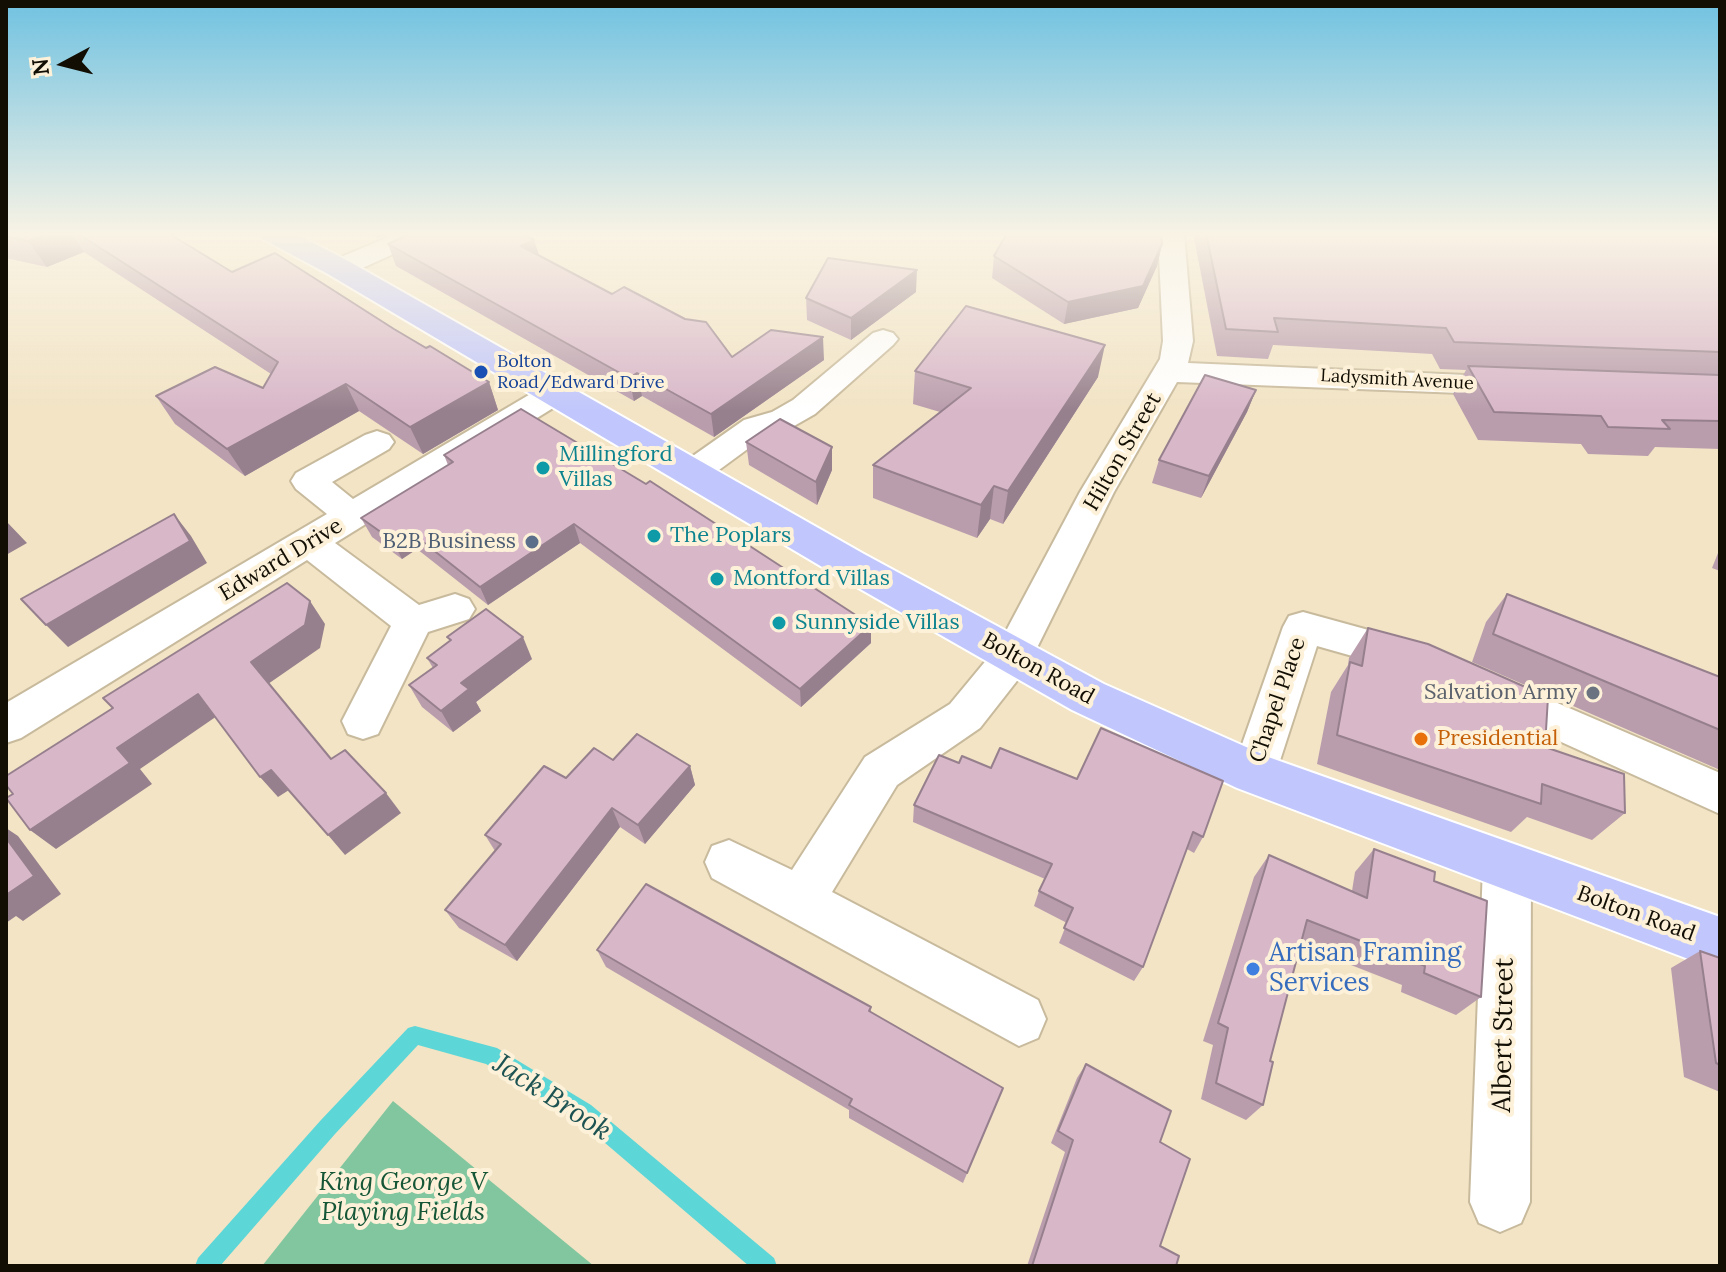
<!DOCTYPE html>
<html>
<head>
<meta charset="utf-8">
<style>
	body { margin:0 }
	#map { position:relative; width:1726px; height:1272px; overflow:hidden; background:#f2e4c5; font-family:Lora,serif }
	canvas { display:block }
	.frame { position:absolute; inset:0; border:8px solid #120e04; pointer-events:none }
	.north { position:absolute; left:24px; top:24px; width:80px; height:80px; -webkit-text-stroke:6px #fdf2d9; paint-order:stroke; rotate:263deg; font-size:22px; font-weight:700; line-height:32px; text-align:center; color:#120e04 }
	.north::after { content:''; display:block; margin:auto; width:28px; height:36px; background:#120e04; clip-path:polygon(50% 0,100% 100%,50% 72%,0 100%) }
</style>
</head>
<body>
<div id="map">
<canvas width="1726" height="1272"></canvas>
<div class="frame"></div>
<div class="north">N</div>
</div>
<script>
const ctx = document.querySelector('canvas').getContext('2d');
ctx.lineJoin = 'round';
function fillPath(path, color) { ctx.fillStyle = color; ctx.fill(path, 'evenodd'); }
const toPath = rows => new Path2D(rows.map(r => 'M' + r).join(''));
function stroke(path, color, width, dash) { ctx.strokeStyle = color; ctx.lineWidth = width; ctx.lineCap = dash ? 'butt' : 'round'; ctx.setLineDash(dash || []); ctx.stroke(path); }
function write(font, color, halo, rows, align = 'center') {
  ctx.font = font + ' Lora,serif'; ctx.lineWidth = 8; ctx.setLineDash([]); ctx.textBaseline = 'middle'; ctx.strokeStyle = halo; ctx.fillStyle = color; for (const [text, x, y, turn = 0] of rows) {
    ctx.save(); ctx.translate(x, y); ctx.rotate((+turn || 0) * Math.PI / 180); ctx.textAlign = isNaN(turn) ? turn : align; if (halo) ctx.strokeText(text, 0, 0); ctx.fillText(text, 0, 0); ctx.restore();
  }
}
fillPath(toPath([
	[393,1101,594,1266,262,1266]
]), '#82c69f');
fillPath(toPath([
	[415,1026,497,1048,591,1105,774,1258,777,1266,749,1266,577,1119,486,1064,418,1045,335,1134,220,1266,195,1266,198,1258,321,1120,408,1028,415,1026]
]), '#5cd6d7');
const minor = toPath([
	[398,233,433,233,429,238,349,274,339,276,329,274,325,268,329,262,398,233],
	[1158,233,1184,233,1193,341,1188,363,1512,377,1523,379,1528,386,1523,393,1512,395,1177,382,1114,492,1027,668,980,728,897,785,832,892,1038,1000,1046,1019,1038,1038,1019,1046,712,878,705,862,712,846,729,840,792,870,865,757,950,704,998,646,1080,492,1160,359,1163,341,1158,233],
	[883,330,893,333,898,339,893,345,815,414,794,426,768,434,704,481,692,484,680,481,675,473,680,465,744,420,772,412,793,400,873,333,883,330],
	[555,384,566,386,571,393,566,400,335,543,419,605,455,594,469,599,475,609,469,619,428,632,378,734,363,739,348,734,342,721,391,626,307,560,21,738,6,743,6,703,327,514,296,489,291,481,296,473,365,435,377,431,389,435,394,442,389,449,332,482,353,499,544,386,555,384],
	[1303,612,1423,645,1429,656,1423,667,1409,672,1317,646,1276,773,1270,787,1254,792,1238,787,1232,773,1283,627,1289,616,1303,612],
	[1497,677,1720,773,1720,814,1482,706,1476,694,1482,682,1497,677],
	[1507,845,1524,851,1531,867,1530,1202,1521,1223,1500,1232,1479,1223,1470,1202,1483,867,1490,851,1507,845]
]);
const primary = toPath([
	[259,233,294,233,350,262,864,554,1104,684,1271,758,1720,917,1720,971,1237,788,1072,710,834,574,328,274,263,239,259,233]
]);
stroke(minor, '#c8ba9c', 4);
stroke(primary, '#fff', 4);
fillPath(minor, '#fff');
fillPath(primary, '#c1c7fc');
fillPath(toPath([
	[6,233,168,233,232,272,394,329,489,382,498,410,423,454,359,411,245,476,175,424,156,396,263,388,271,374,84,252,47,267,6,258],
	[368,233,391,233,378,238],
	[399,233,521,233,534,240,539,255,732,357,824,360,714,437,642,396,634,401,396,266,388,244,401,238],
	[1193,233,1720,233,1720,449,1655,447,1648,456,1588,454,1581,444,1478,440,1453,394,1466,370,1440,369,1432,354,1273,345,1268,359,1217,356],
	[1162,244,1157,266,1138,308,1064,324,992,278,994,256],
	[916,292,851,340,807,320,806,298],
	[915,371,1098,377,1003,524,990,519,977,538,873,498,873,465,940,412,913,404],
	[1256,390,1247,412,1201,498,1152,483,1159,460],
	[746,442,832,470,817,505,749,465],
	[444,455,871,625,871,643,801,707,580,543,488,605,417,549,402,559,372,537,361,518,448,465],
	[1720,548,1720,571,1712,568],
	[1507,594,1720,677,1720,770,1472,662,1486,622],
	[1368,628,1545,747,1625,813,1592,840,1527,817,1511,832,1317,764,1331,692,1348,665,1349,658],
	[447,637,532,659,476,702,481,711,453,732,422,707,409,685,433,668,427,658,450,641],
	[1000,748,1203,837,1194,853,1187,849,1143,967,1134,981,1059,943,1067,923,1034,906,1039,891,1045,879,913,822,914,805,959,763,991,768],
	[613,760,690,766,695,785,645,844,620,827,517,961,459,928,445,910,495,851,485,835,566,778],
	[1374,849,1434,881,1481,997,1456,1015,1401,992,1402,985,1300,945,1270,1061,1263,1105,1246,1120,1201,1099,1213,1045,1203,1041,1254,877,1269,855,1352,891,1355,872],
	[597,950,871,1007,871,1012,1003,1088,963,1183,849,1118,849,1110,606,967],
	[1700,951,1720,958,1720,1092,1684,1077,1671,968],
	[1086,1064,1160,1142,1160,1246,1176,1266,1027,1266,1065,1152,1051,1143,1077,1078]
]), '#ba9dad');
fillPath(toPath([
	[51,233,71,233,84,252,47,267,28,241],
	[376,233,391,233,378,238],
	[534,240,541,262,521,246],
	[1162,244,1157,266,1138,308,1064,324,1068,302],
	[917,270,916,292,851,340,851,318],
	[823,337,824,360,714,437,711,414],
	[1105,345,1098,377,1003,524,1008,491],
	[637,373,642,396,634,401,629,378],
	[489,382,498,410,423,454,410,427],
	[346,384,359,411,245,476,227,449],
	[1256,390,1247,412,1201,498,1209,476],
	[832,447,832,470,817,505,816,482],
	[994,486,990,519,977,538,981,505],
	[174,514,191,536,207,563,68,647,46,625],
	[6,521,27,543,6,555],
	[574,524,580,543,488,605,480,587],
	[408,530,417,549,402,559,392,540],
	[310,601,325,624,320,648,268,684,251,662],
	[871,625,871,643,801,707,800,689],
	[523,637,532,659,476,702,481,711,453,732,441,711,461,683],
	[198,694,217,716,140,769,152,784,56,849,30,830,117,748],
	[690,766,695,785,645,844,638,825],
	[271,770,289,790,278,797,260,777],
	[386,793,401,813,345,855,328,835],
	[612,808,620,827,517,961,505,945],
	[6,828,18,836,61,894,23,921,16,916,6,923]
]), '#97808d');
const building = toPath([
	[6,233,51,233,28,241,6,236,6,233],
	[77,233,168,233,232,272,275,253,394,329,426,348,430,346,489,382,410,427,346,384,227,449,156,396,215,367,263,388,278,362,77,233],
	[404,233,521,233,534,240,521,246,612,294,624,287,685,319,706,322,732,357,771,330,823,337,711,414,637,373,629,378,388,244,408,235,404,233],
	[1007,233,1161,233,1162,244,1143,286,1068,302,994,256,1007,233],
	[1206,233,1720,233,1720,352,1454,342,1446,328,1274,318,1278,332,1226,329,1206,233],
	[828,258,917,270,851,318,806,298,828,258],
	[966,306,1105,345,1008,491,994,486,981,505,873,465,971,388,915,371,966,306],
	[1468,366,1720,375,1720,421,1662,420,1670,429,1608,427,1601,416,1494,412,1468,366],
	[1205,375,1256,390,1209,476,1159,460,1205,375],
	[521,409,646,484,650,481,871,625,800,689,574,524,480,587,408,530,392,540,361,518,453,462,444,455,521,409],
	[780,419,832,447,816,482,746,442,780,419],
	[174,514,190,541,46,625,21,599,174,514],
	[287,583,310,601,305,625,251,662,331,759,345,750,386,793,328,835,271,770,260,777,198,694,117,748,130,763,30,830,6,798,13,794,6,785,6,776,113,708,103,698,287,583],
	[1507,594,1720,677,1720,730,1493,634,1507,594],
	[486,609,523,637,461,683,469,689,441,711,409,685,437,665,427,658,451,640,447,637,486,609],
	[1368,628,1428,644,1548,697,1545,747,1624,774,1625,813,1542,784,1541,804,1337,735,1350,662,1362,666,1368,628],
	[1101,728,1223,781,1203,837,1193,832,1143,967,1064,928,1073,908,1039,891,1052,864,914,805,939,755,959,763,962,756,991,768,1000,748,1077,779,1101,728],
	[637,734,690,766,638,825,612,808,505,945,445,910,501,844,485,835,544,766,566,778,594,748,613,760,637,734],
	[6,838,34,876,6,895,6,838],
	[1374,849,1435,872,1434,881,1487,901,1481,997,1424,973,1425,966,1307,920,1270,1061,1273,1062,1263,1105,1216,1083,1228,1028,1218,1023,1269,855,1367,898,1374,849],
	[646,884,871,1007,869,1011,1003,1088,967,1173,849,1105,852,1099,597,950,646,884],
	[1700,951,1720,958,1720,1065,1716,1063,1700,951],
	[1086,1064,1171,1111,1160,1142,1190,1159,1160,1246,1179,1256,1176,1266,1032,1266,1073,1140,1058,1131,1086,1064]
]);
fillPath(building, '#d8b7c9');
stroke(building, '#97808d', 2);
const sky = ctx.createLinearGradient(0, 0, 0, 411);
sky.addColorStop(0, '#70c2e1');
sky.addColorStop(0.57, '#f9f3e5');
sky.addColorStop(1, '#f9f3e500');
ctx.fillStyle = sky;
ctx.fillRect(0, 0, 1726, 411);
for (const [x, y, r, color] of [
	[481,372,8,"#1a4fb4"],
	[543,468,8,"#0f9aa8"],
	[654,536,8,"#0f9aa8"],
	[532,542,8,"#5c6f8a"],
	[717,579,8,"#0f9aa8"],
	[779,623,8,"#0f9aa8"],
	[1593,693,8,"#6b7280"],
	[1421,739,8,"#e8710a"],
	[1253,969,8,"#3f7fe0"]
]) { const dot = new Path2D(); dot.arc(x, y, r, 0, 2 * Math.PI); ctx.fillStyle = color; ctx.fill(dot); stroke(dot, '#fdf2d9', 3); }
write('18px', '#164399', '#fdf2d9', [
	["Bolton",497,362],
	["Road/Edward Drive",497,383]
], 'left');
write('18px', '#120e04', '#fdf2d9', [
	["Ladysmith Avenue",1397,380,3]
]);
write('22px', '#120e04', '#fdf2d9', [
	["Hilton Street",1123,452,-60],
	["Edward Drive",281,560,-31],
	["Bolton Road",1038,669,29],
	["Chapel Place",1278,700,-71],
	["Bolton Road",1636,914,20]
]);
write('22px', '#0d838f', '#fdf2d9', [
	["Millingford",559,455],
	["Villas",559,480],
	["The Poplars",670,536],
	["Montford Villas",733,579],
	["Sunnyside Villas",795,623]
], 'left');
write('22px', '#4e5e75', '#fdf2d9', [
	["B2B Business",516,542]
], 'right');
write('22px', '#5b616d', '#fdf2d9', [
	["Salvation Army",1577,693]
], 'right');
write('22px', '#c56008', '#fdf2d9', [
	["Presidential",1437,739]
], 'left');
write('26px', '#366cbe', '#fdf2d9', [
	["Artisan Framing",1269,954],
	["Services",1269,984]
], 'left');
write('26px', '#120e04', '#fdf2d9', [
	["Albert Street",1504,1035,-89]
]);
write('italic 26px', '#155637', '#fdf2d9', [
	["King George V",403,1183],
	["Playing Fields",403,1213]
]);
write('italic 28px', '#1e5353', '#fdf2d9', [
	["Jack Brook",552,1098,33]
]);
</script>
</body>
</html>
